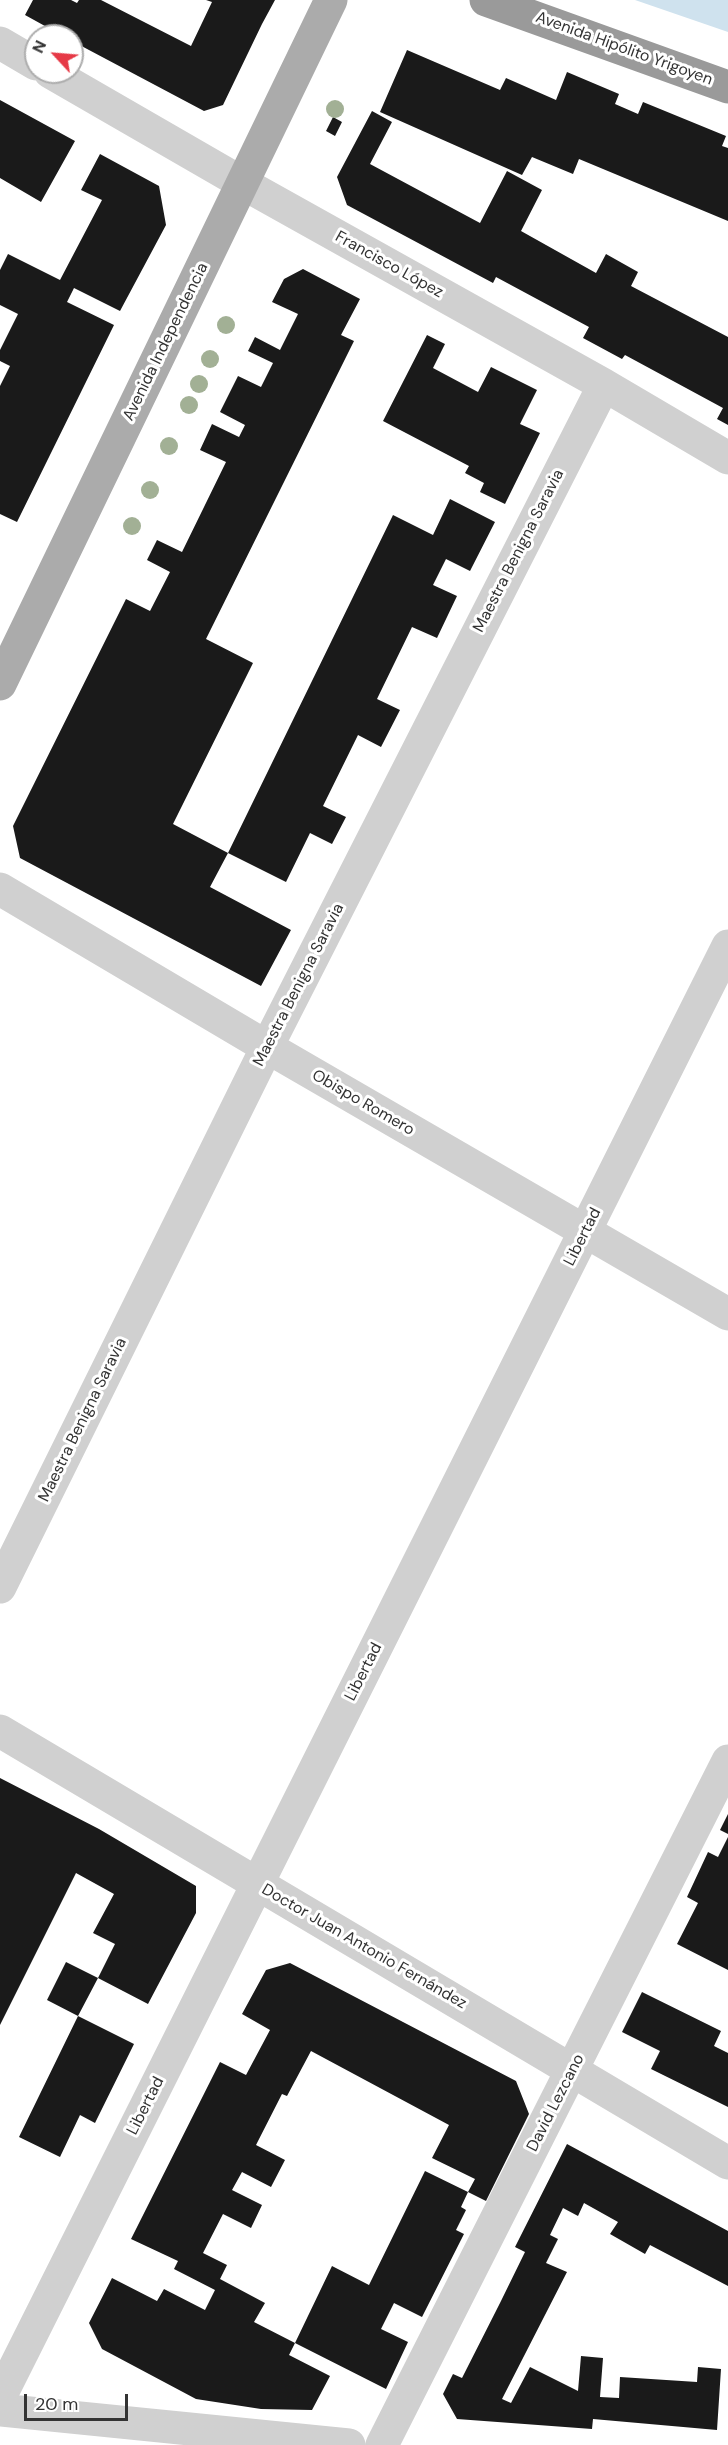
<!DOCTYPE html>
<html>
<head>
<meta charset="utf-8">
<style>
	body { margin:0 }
	#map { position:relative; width:728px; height:2445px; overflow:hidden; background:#fff; font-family:"DM Sans",sans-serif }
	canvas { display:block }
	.north { position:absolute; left:24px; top:24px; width:60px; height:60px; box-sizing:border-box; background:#fff; border:2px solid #adadad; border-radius:50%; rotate:296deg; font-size:16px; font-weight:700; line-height:24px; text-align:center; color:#333 }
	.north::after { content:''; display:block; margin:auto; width:21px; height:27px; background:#e63946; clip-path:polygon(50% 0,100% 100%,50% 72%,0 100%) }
	.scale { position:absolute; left:24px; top:2394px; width:104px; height:27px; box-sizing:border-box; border:3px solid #333; border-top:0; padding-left:8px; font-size:18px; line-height:21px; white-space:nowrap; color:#333; -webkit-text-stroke:4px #fff; paint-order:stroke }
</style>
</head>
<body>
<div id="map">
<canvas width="728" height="2445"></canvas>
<div class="north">N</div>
<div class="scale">20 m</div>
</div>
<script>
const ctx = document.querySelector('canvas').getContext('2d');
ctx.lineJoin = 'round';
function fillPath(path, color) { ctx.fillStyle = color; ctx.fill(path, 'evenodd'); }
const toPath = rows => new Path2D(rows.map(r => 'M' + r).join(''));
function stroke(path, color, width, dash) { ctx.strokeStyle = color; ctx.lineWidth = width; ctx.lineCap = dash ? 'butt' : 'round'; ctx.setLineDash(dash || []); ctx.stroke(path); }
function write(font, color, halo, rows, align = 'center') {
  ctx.font = font + ' "DM Sans",sans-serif'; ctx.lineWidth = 6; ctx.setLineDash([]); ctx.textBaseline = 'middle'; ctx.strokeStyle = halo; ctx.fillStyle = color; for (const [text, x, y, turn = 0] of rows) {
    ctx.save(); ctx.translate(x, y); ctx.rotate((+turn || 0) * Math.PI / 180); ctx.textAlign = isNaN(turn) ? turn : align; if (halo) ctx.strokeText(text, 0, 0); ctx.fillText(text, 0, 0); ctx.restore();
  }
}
fillPath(toPath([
	[635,0,728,0,728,32]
]), '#cfe2ee');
fillPath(toPath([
	[33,0,71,0,77,3,79,0,101,0,191,46,212,2,206,0,275,0,262,24,223,105,204,111,72,41,72,36,63,36,25,15],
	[407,50,500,90,506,78,556,100,567,72,619,94,615,104,638,114,643,102,726,136,722,146,728,148,728,221,579,159,573,174,532,157,522,175,380,112],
	[0,100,75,141,41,202,0,178],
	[372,111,392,122,370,164,480,223,507,171,542,190,521,231,596,273,606,254,638,272,631,286,728,337,728,425,717,419,723,408,625,355,622,359,583,338,589,327,496,277,493,283,347,205,337,177],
	[333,117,342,122,335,136,326,131],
	[100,154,159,186,166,225,120,311,74,288,67,302,114,325,17,522,0,514,0,386,10,366,0,361,0,350,18,314,0,305,0,270,8,254,60,280,102,200,81,190],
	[303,269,360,299,341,335,354,341,206,639,253,663,173,824,228,853,210,887,291,930,261,986,20,858,13,826,126,599,150,611,170,572,147,560,157,540,182,552,226,462,200,450,212,424,239,437,245,425,220,412,238,376,261,387,273,363,248,351,255,337,280,350,298,314,272,302,284,279],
	[427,335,445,344,433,368,478,392,491,367,537,390,520,424,540,433,505,504,480,492,484,483,465,473,469,466,383,421],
	[450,499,495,522,470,571,446,559,433,585,457,596,437,638,412,627,377,699,400,710,381,747,358,735,323,806,346,817,332,844,310,833,286,882,228,853,393,515,433,535],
	[0,1778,99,1829,196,1886,196,1913,148,2004,98,1978,115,1944,93,1933,114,1894,76,1873,0,2025],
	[728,1814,728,1834,720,1830],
	[728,1837,728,1970,677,1944,698,1903,687,1897,708,1852,718,1857],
	[66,1962,98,1978,78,2016,134,2044,95,2123,80,2115,60,2157,19,2137,78,2016,47,2000],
	[290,1963,516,2081,529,2114,486,2201,468,2192,475,2179,432,2158,449,2125,311,2051,287,2096,282,2094,256,2145,285,2160,271,2187,242,2172,232,2190,262,2205,251,2228,223,2214,203,2253,227,2265,220,2279,265,2303,254,2322,295,2343,332,2266,369,2285,425,2171,468,2192,461,2207,466,2210,456,2230,464,2234,422,2317,394,2303,381,2329,408,2342,386,2389,295,2343,289,2355,330,2376,312,2410,261,2409,196,2399,102,2349,89,2323,112,2278,157,2301,164,2289,205,2310,215,2290,174,2269,178,2261,131,2239,220,2062,246,2075,270,2030,242,2014,266,1970],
	[642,1992,721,2031,714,2046,728,2053,728,2107,651,2069,660,2051,622,2032],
	[567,2144,728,2231,728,2286,650,2245,645,2254,610,2234,618,2222,584,2203,578,2216,563,2208,550,2235,558,2239,546,2263,567,2272,502,2399,511,2403,530,2367,578,2391,581,2356,603,2358,600,2397,619,2398,620,2377,697,2382,698,2367,721,2369,717,2430,593,2419,592,2429,457,2419,443,2394,453,2374,462,2378,500,2303,525,2252,515,2247]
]), '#1a1a1a');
stroke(toPath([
	[0,43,36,64],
	[50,72,244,184,604,385,728,458],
	[0,889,267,1047,728,1314],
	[0,1587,267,1047,604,385],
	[0,1731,728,2163],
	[0,2397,728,946],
	[0,2410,349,2445],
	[382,2445,728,1761]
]), '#d0d0d0', 33);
stroke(toPath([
	[0,684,331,0]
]), '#ababab', 33);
stroke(toPath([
	[486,0,728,87]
]), '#9a9a9a', 33);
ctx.fillStyle = '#a2b095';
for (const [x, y] of [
	[335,109],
	[226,325],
	[210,359],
	[199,384],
	[189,405],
	[169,446],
	[150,490],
	[132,526]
]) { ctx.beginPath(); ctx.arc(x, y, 9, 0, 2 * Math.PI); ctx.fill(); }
write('16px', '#333', '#fff', [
	["Avenida Hipólito Yrigoyen",624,49,20],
	["Francisco López",389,265,29],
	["Avenida Independencia",166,342,-64],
	["Maestra Benigna Saravia",519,551,-63],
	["Maestra Benigna Saravia",299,985,-63],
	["Obispo Romero",363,1103,30],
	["Libertad",583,1237,-63],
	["Maestra Benigna Saravia",83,1420,-64],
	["Libertad",364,1672,-63],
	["Doctor Juan Antonio Fernández",364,1947,30],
	["David Lezcano",556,2103,-63],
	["Libertad",146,2106,-63]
]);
</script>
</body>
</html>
